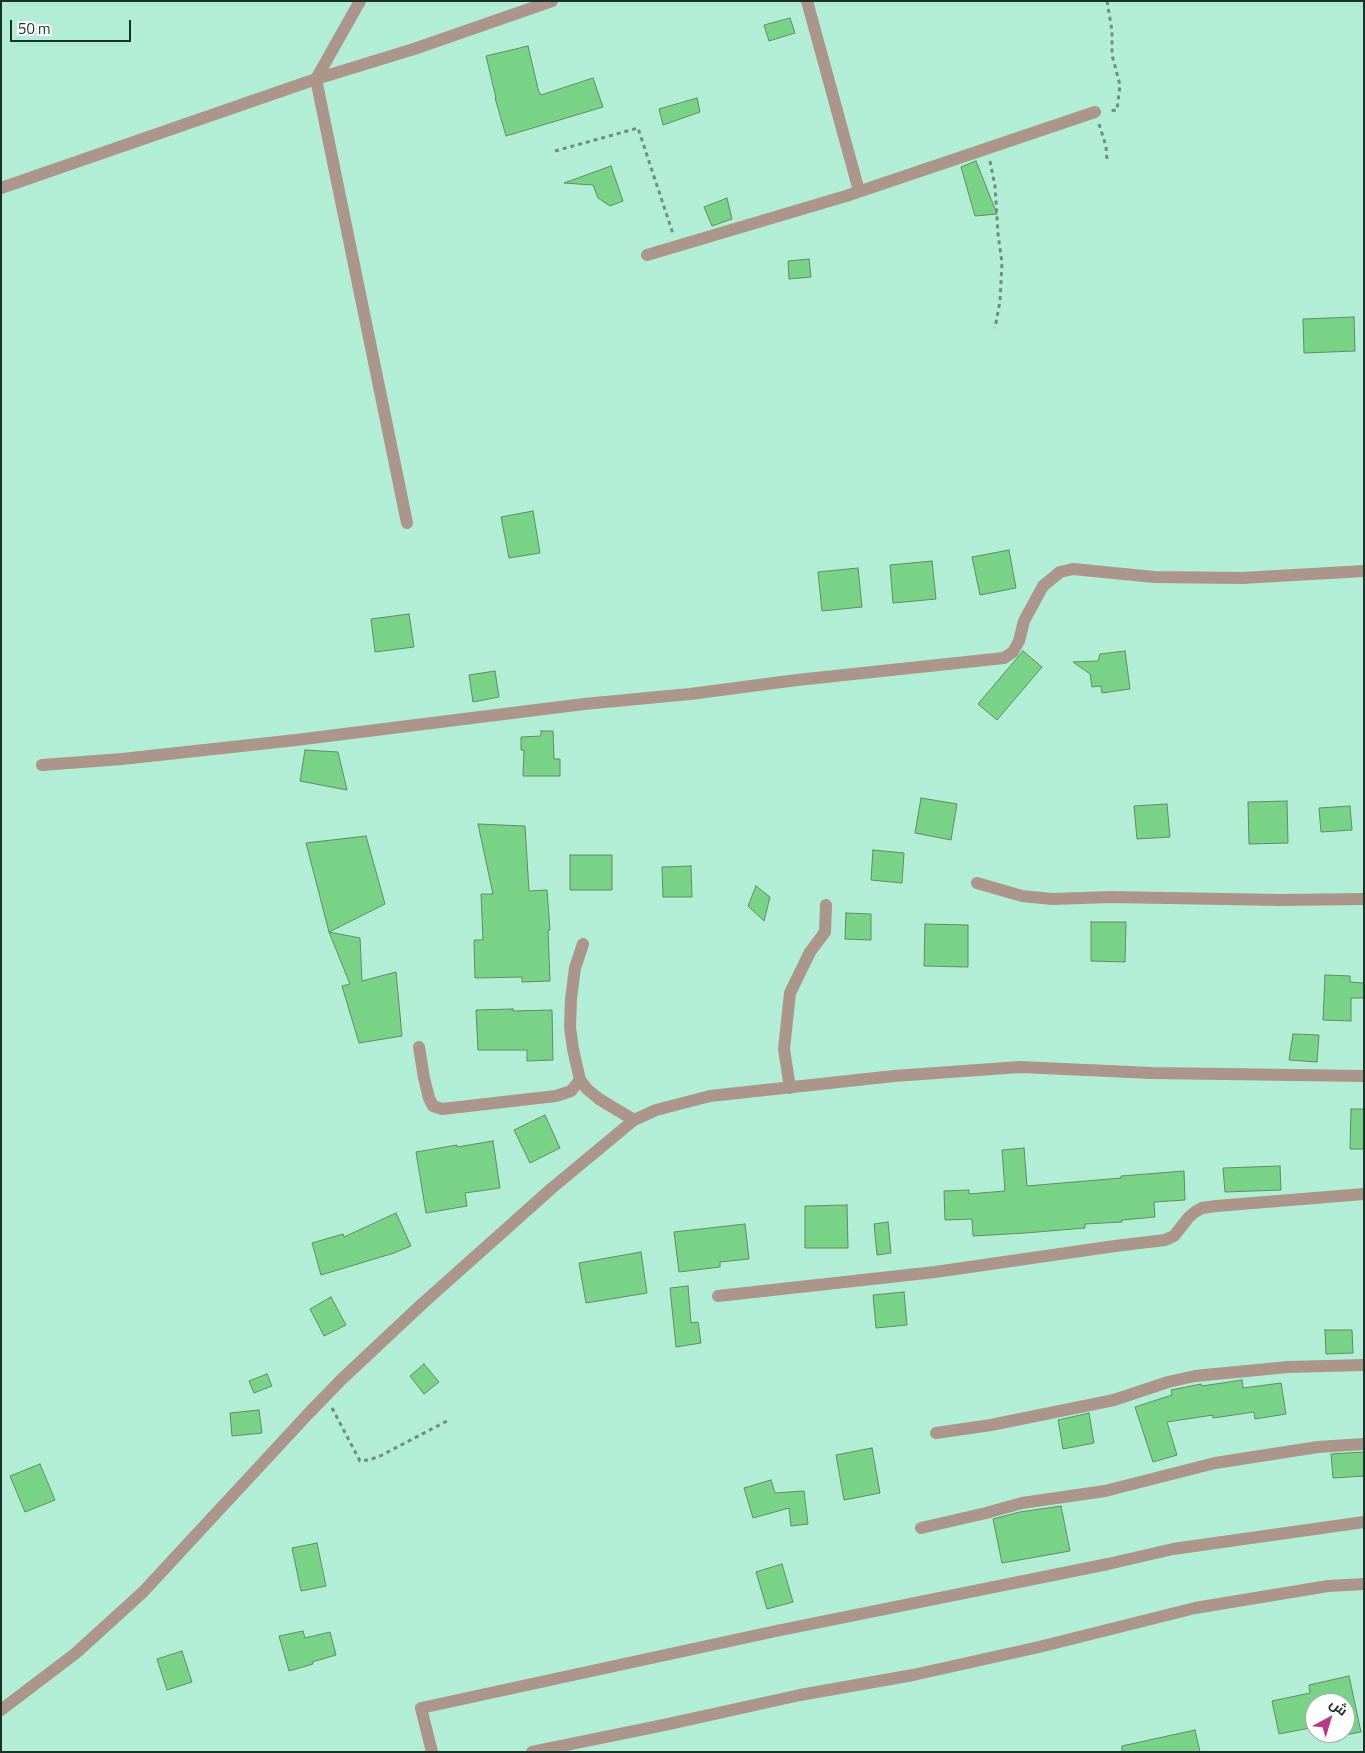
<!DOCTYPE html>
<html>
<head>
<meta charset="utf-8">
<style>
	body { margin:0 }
	#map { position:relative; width:1365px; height:1753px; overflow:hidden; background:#b1eed5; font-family:"Titillium Web",Cairo,sans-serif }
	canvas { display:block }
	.frame { position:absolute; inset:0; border:2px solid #193128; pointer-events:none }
	.north { position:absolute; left:1305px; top:1693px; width:50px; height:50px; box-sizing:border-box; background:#fff; border:1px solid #a3ada9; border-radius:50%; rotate:39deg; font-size:14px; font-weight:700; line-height:20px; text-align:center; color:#193128 }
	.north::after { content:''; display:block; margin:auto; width:18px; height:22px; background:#b83986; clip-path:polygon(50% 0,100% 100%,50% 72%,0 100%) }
	.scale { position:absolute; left:10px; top:20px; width:121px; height:22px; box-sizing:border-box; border:2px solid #193128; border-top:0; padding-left:6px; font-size:15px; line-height:18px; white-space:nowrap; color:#193128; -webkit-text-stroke:4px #fff; paint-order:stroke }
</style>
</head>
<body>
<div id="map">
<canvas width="1365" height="1753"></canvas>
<div class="frame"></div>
<div class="north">ش</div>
<div class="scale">50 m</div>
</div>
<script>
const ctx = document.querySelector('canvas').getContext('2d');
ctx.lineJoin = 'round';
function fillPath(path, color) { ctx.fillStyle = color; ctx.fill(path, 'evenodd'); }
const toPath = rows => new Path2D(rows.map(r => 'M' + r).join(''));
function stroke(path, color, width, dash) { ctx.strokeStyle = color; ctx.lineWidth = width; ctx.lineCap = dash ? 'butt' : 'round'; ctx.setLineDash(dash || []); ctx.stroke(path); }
const building = toPath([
	[790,18,795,33,769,41,764,25,790,18],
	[528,46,539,93,540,93,541,95,593,78,603,107,506,136,495,98,496,98,486,56,528,46],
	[697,98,700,112,663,125,659,109,697,98],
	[976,161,997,214,975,216,961,167,976,161],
	[611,166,623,201,610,206,598,198,593,185,564,183,611,166],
	[727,198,732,219,712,226,704,207,727,198],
	[809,259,811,277,789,279,788,261,809,259],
	[1354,317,1355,351,1304,353,1303,319,1354,317],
	[533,511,540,553,509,558,501,517,533,511],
	[1009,550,1016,588,980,595,972,557,1009,550],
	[932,561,936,599,893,603,890,565,932,561],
	[858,568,862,607,822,611,818,572,858,568],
	[409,614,414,647,375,652,371,619,409,614],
	[1023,651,1042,667,997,720,978,704,1023,651],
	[1125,651,1130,689,1102,693,1101,686,1092,687,1090,674,1073,662,1098,661,1100,654,1125,651],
	[495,671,499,697,473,702,469,675,495,671],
	[541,731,553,731,554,759,560,759,560,776,523,776,524,750,521,750,521,737,541,736,541,731],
	[305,750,338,752,347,790,300,781,305,750],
	[921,798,957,804,951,840,915,833,921,798],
	[1287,801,1288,843,1249,844,1248,802,1287,801],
	[1167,804,1170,837,1137,839,1134,806,1167,804],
	[1350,806,1352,830,1321,832,1319,808,1350,806],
	[478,824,525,826,529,891,547,890,550,930,548,930,550,981,522,982,522,977,475,978,474,940,483,940,481,894,493,894,478,824],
	[366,836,385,904,329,932,306,843,366,836],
	[873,850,904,853,902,883,871,880,873,850],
	[570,855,612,855,612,890,570,890,570,855],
	[691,866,692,897,663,897,662,867,691,866],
	[756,886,770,897,764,921,748,906,756,886],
	[846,913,871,914,871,940,845,939,846,913],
	[1091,922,1126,922,1125,962,1091,961,1091,922],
	[925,924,968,925,968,967,924,966,925,924],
	[329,932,360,938,362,981,396,972,402,1036,359,1043,342,986,350,984,329,932],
	[1325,975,1350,976,1350,982,1364,983,1364,998,1351,998,1351,1021,1323,1020,1325,975],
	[513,1009,513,1011,552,1010,553,1060,527,1061,527,1050,478,1050,476,1010,513,1009],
	[1293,1034,1319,1035,1317,1062,1289,1060,1293,1034],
	[1351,1109,1364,1109,1364,1149,1350,1149,1351,1109],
	[545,1115,560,1148,530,1163,514,1130,545,1115],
	[493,1141,500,1188,465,1193,467,1206,426,1213,416,1152,457,1145,457,1147,493,1141],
	[1024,1148,1027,1186,1121,1178,1121,1176,1184,1171,1185,1200,1154,1202,1155,1217,1122,1220,1122,1222,1085,1224,1085,1228,1025,1233,973,1236,972,1219,945,1220,944,1191,969,1190,969,1194,1005,1191,1002,1150,1024,1148],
	[1280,1166,1281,1190,1225,1192,1223,1168,1280,1166],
	[847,1205,848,1248,805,1248,805,1206,847,1205],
	[396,1213,411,1246,394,1253,321,1275,312,1243,343,1234,344,1237,396,1213],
	[888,1222,891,1253,877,1255,874,1224,888,1222],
	[745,1224,749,1259,720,1262,720,1267,679,1272,674,1232,745,1224],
	[641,1252,647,1293,586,1303,579,1263,641,1252],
	[688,1286,691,1323,698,1322,701,1343,676,1347,670,1288,688,1286],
	[904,1292,907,1325,876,1328,873,1295,904,1292],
	[331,1297,346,1325,324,1336,310,1309,331,1297],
	[1325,1330,1352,1330,1353,1353,1326,1354,1325,1330],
	[424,1364,439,1382,424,1394,410,1376,424,1364],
	[267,1374,272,1386,254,1393,249,1381,267,1374],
	[1242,1380,1243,1388,1281,1383,1286,1414,1255,1419,1254,1412,1213,1418,1213,1415,1167,1422,1177,1455,1153,1462,1135,1407,1172,1395,1171,1390,1201,1384,1202,1386,1242,1380],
	[259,1410,262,1433,232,1436,230,1413,259,1410],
	[1089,1413,1094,1443,1063,1449,1058,1420,1089,1413],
	[872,1448,880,1493,844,1500,836,1455,872,1448],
	[1364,1452,1364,1476,1333,1478,1331,1454,1364,1452],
	[40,1464,55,1500,25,1512,10,1476,40,1464],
	[771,1480,775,1493,804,1491,808,1524,791,1526,789,1508,753,1518,744,1488,771,1480],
	[1061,1506,1070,1551,1002,1563,993,1519,1020,1512,1061,1506],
	[317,1543,326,1586,301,1591,292,1548,317,1543],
	[782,1564,793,1602,767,1609,756,1572,782,1564],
	[303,1631,305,1638,330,1632,336,1655,312,1662,313,1664,289,1671,279,1636,303,1631],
	[182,1651,192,1682,167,1690,157,1659,182,1651],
	[1349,1676,1361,1732,1345,1735,1345,1703,1315,1703,1315,1727,1279,1734,1272,1701,1310,1693,1309,1685,1349,1676],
	[1195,1730,1200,1752,1122,1752,1122,1746,1195,1730]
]);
fillPath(building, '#79d386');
stroke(building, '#628a66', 1);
stroke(toPath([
	[1107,1,1112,31,1112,55,1120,85,1117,110,1108,111],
	[1099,124,1106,146,1107,160],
	[555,151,638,128,673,234],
	[990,161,995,186,998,234,1002,263,1000,301,995,328],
	[332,1408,360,1461,369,1460,380,1456,447,1421]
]), '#679281', 3, [4, 4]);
stroke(toPath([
	[360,1,316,79,407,523],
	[807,1,859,191],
	[1,188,316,79,414,49,552,1],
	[647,255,846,196,1095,112],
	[42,765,122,759,296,740,584,704,690,694,797,680,1004,658,1013,652,1019,641,1024,621,1043,586,1060,572,1073,569,1154,577,1242,578,1364,571],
	[977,883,1022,896,1052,899,1111,897,1280,900,1364,899],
	[583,944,575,968,571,999,570,1027,573,1049,580,1080,587,1089,599,1099,634,1120],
	[419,1047,424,1078,429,1098,433,1106,442,1109,556,1096,571,1091,580,1080],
	[790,1088,784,1049,790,993,810,952,825,932,826,905],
	[718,1296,935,1272,1115,1246,1165,1240,1174,1236,1189,1217,1195,1212,1202,1208,1216,1206,1364,1194],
	[936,1433,991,1425,1114,1400,1168,1382,1195,1376,1288,1367,1364,1365],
	[921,1528,986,1513,1022,1503,1105,1491,1215,1463,1318,1447,1364,1444],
	[1,1710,76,1653,143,1592,308,1414,342,1379,422,1304,552,1188,634,1120,656,1110,710,1096,894,1076,1020,1067,1152,1073,1364,1076],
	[432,1752,421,1708,776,1631,1108,1564,1173,1549,1364,1522],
	[532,1752,664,1725,800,1695,913,1675,1039,1647,1195,1608,1328,1586,1364,1584]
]), '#ac958a', 12);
</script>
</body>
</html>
